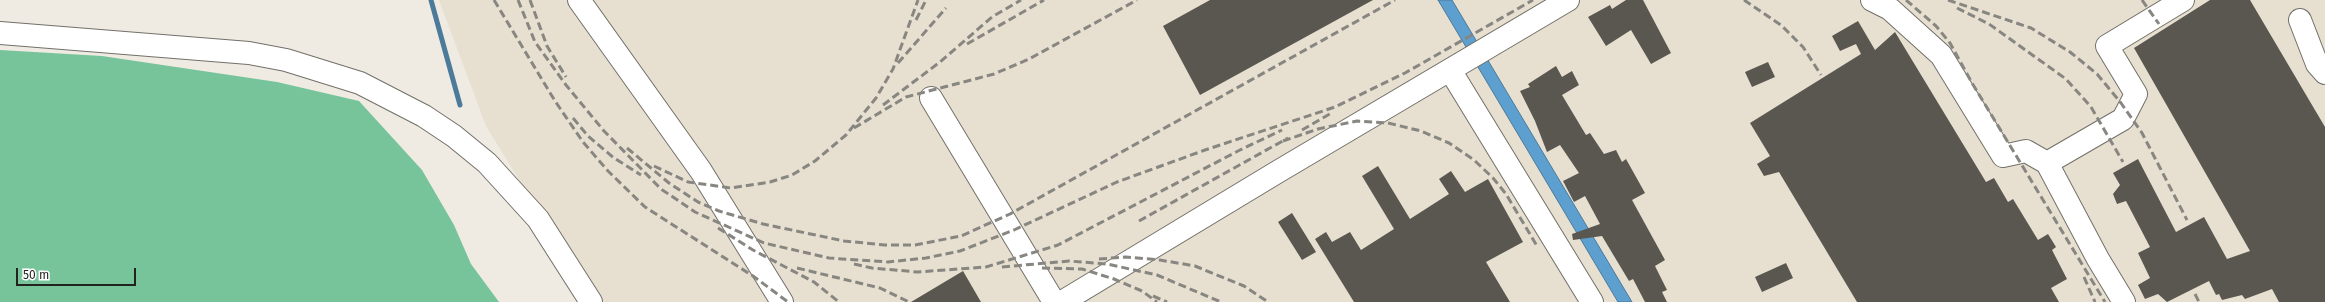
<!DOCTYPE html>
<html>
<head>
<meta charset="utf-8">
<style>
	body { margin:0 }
	#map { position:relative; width:2325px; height:302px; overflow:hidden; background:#efebe3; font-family:"Fira Sans",sans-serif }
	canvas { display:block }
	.scale { position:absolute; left:16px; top:268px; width:120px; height:18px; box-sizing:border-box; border:2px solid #23221f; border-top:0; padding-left:5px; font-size:12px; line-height:14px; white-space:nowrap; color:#23221f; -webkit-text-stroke:3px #fff; paint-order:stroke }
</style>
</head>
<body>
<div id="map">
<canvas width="2325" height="302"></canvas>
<div class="scale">50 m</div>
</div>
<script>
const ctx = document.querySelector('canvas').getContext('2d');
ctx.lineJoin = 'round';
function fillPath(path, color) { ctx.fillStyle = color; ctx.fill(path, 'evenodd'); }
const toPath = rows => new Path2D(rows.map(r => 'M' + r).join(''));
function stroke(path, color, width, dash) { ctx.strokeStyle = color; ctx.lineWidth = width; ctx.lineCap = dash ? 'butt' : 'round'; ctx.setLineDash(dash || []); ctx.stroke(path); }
fillPath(toPath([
	[439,0,2325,0,2325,302,594,302,486,126]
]), '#e7e0d1');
fillPath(toPath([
	[0,50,102,56,277,82,359,101,422,170,454,225,471,264,499,302,0,302]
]), '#77c49b');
const water = toPath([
	[1438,0,1452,0,1632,302,1618,302,1438,0]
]);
fillPath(water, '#5d9fce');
stroke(water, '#4c7a9a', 1);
stroke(toPath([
	[431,0,460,105]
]), '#4c7a9a', 5);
fillPath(toPath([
	[1210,0,1373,0,1200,95,1163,26],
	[1626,0,1643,0,1671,53,1651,64,1631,30,1606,46,1588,17,1610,5,1612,9],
	[2210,0,2250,0,2325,127,2325,302,2279,302,2272,289,2245,299,2242,295,2222,300,2219,294,2216,295,2209,281,2167,302,2158,294,2145,299,2138,285,2150,278,2138,253,2150,247,2126,201,2117,204,2113,194,2120,185,2113,173,2138,159,2176,232,2204,217,2227,259,2250,251,2134,48],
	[1858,21,1875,50,1895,32,1986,182,1994,178,2008,202,2013,199,2038,240,2048,234,2056,247,2052,250,2067,279,2051,288,2059,302,1857,302,1779,172,1764,176,1757,164,1770,156,1750,123,1861,54,1856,44,1840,51,1832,36],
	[1768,62,1775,77,1752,87,1745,72],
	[1556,66,1562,77,1572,71,1579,85,1562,95,1586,135,1590,133,1604,154,1616,150,1622,162,1626,159,1645,193,1632,200,1665,260,1655,266,1667,290,1662,292,1667,302,1645,302,1633,279,1629,281,1602,236,1573,240,1572,234,1600,224,1585,196,1574,202,1563,181,1579,173,1560,145,1547,152,1535,121,1520,91,1530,87,1528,84],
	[1378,166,1410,219,1449,194,1439,179,1451,171,1465,192,1488,179,1523,242,1486,262,1510,302,1354,302,1315,239,1326,232,1332,242,1350,232,1361,250,1394,229,1362,176],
	[1292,213,1316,252,1302,260,1278,222],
	[1786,263,1793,278,1762,292,1755,277],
	[963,271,981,302,911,302]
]), '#5a5750');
const minor = toPath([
	[579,0,701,171,782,302],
	[1872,0,1890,9,1941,55,2003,156,2026,151,2047,163,2098,259,2124,302],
	[2300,20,2317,64,2325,73],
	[0,33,249,53,286,60,360,83,424,116,454,136,487,163,538,219,591,302],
	[1450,70,1592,302],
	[931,98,1054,302],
	[2047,163,2123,119,2136,94,2107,46,2183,0],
	[1062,302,1279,171,1568,0]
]);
stroke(minor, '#737069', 24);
stroke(minor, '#fff', 22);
stroke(toPath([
	[494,0,555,101,583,142,608,171,645,207,753,276,788,302],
	[518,0,535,42,566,85,604,131,661,189,695,212,764,243,829,258,888,262,926,258,960,251,1014,230,1117,182,1205,150,1335,107,1405,73,1533,0],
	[530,0,547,46,566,77],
	[1744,0,1781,25,1803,47,1821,75],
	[1906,0,1936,26,1950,43,1972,83,2105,302],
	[1948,0,2031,28,2070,52,2097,74,2121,103,2142,133,2187,220],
	[2142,0,2159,24],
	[1957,8,1989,24,2066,79,2091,107,2123,162],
	[916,20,926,0],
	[967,44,1044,0],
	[898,63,946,8],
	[883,105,940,62,992,17,1021,0],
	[573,118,588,136,614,158,641,175],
	[854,128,906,97,994,74,1029,59,1137,0],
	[1302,130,1333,112],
	[1283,141,1318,129,1357,121,1388,123,1421,131,1449,143,1474,160,1493,178,1506,194,1537,246],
	[627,148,669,183,698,202,719,211,763,224,844,241,885,245,915,245,961,236,1010,214,1395,0],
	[654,166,688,182,731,188,770,182,792,175,815,161,846,135,876,98,893,69,918,0],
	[1139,221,1288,138],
	[718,228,753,250,814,282,839,302],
	[1099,259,1126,257,1160,260,1195,266,1244,286,1268,302],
	[854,264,872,268,917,272,986,267,1058,245,1240,150,1282,130],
	[1002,267,1069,261,1107,264,1157,275,1221,302],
	[797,268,880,288,909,302],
	[1042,268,1082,269,1114,279,1142,291,1157,302],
	[2084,277,2095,302],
	[2195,294,2199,302],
	[1153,296,1167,302]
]), '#888680', 3, [8, 4]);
</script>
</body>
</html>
